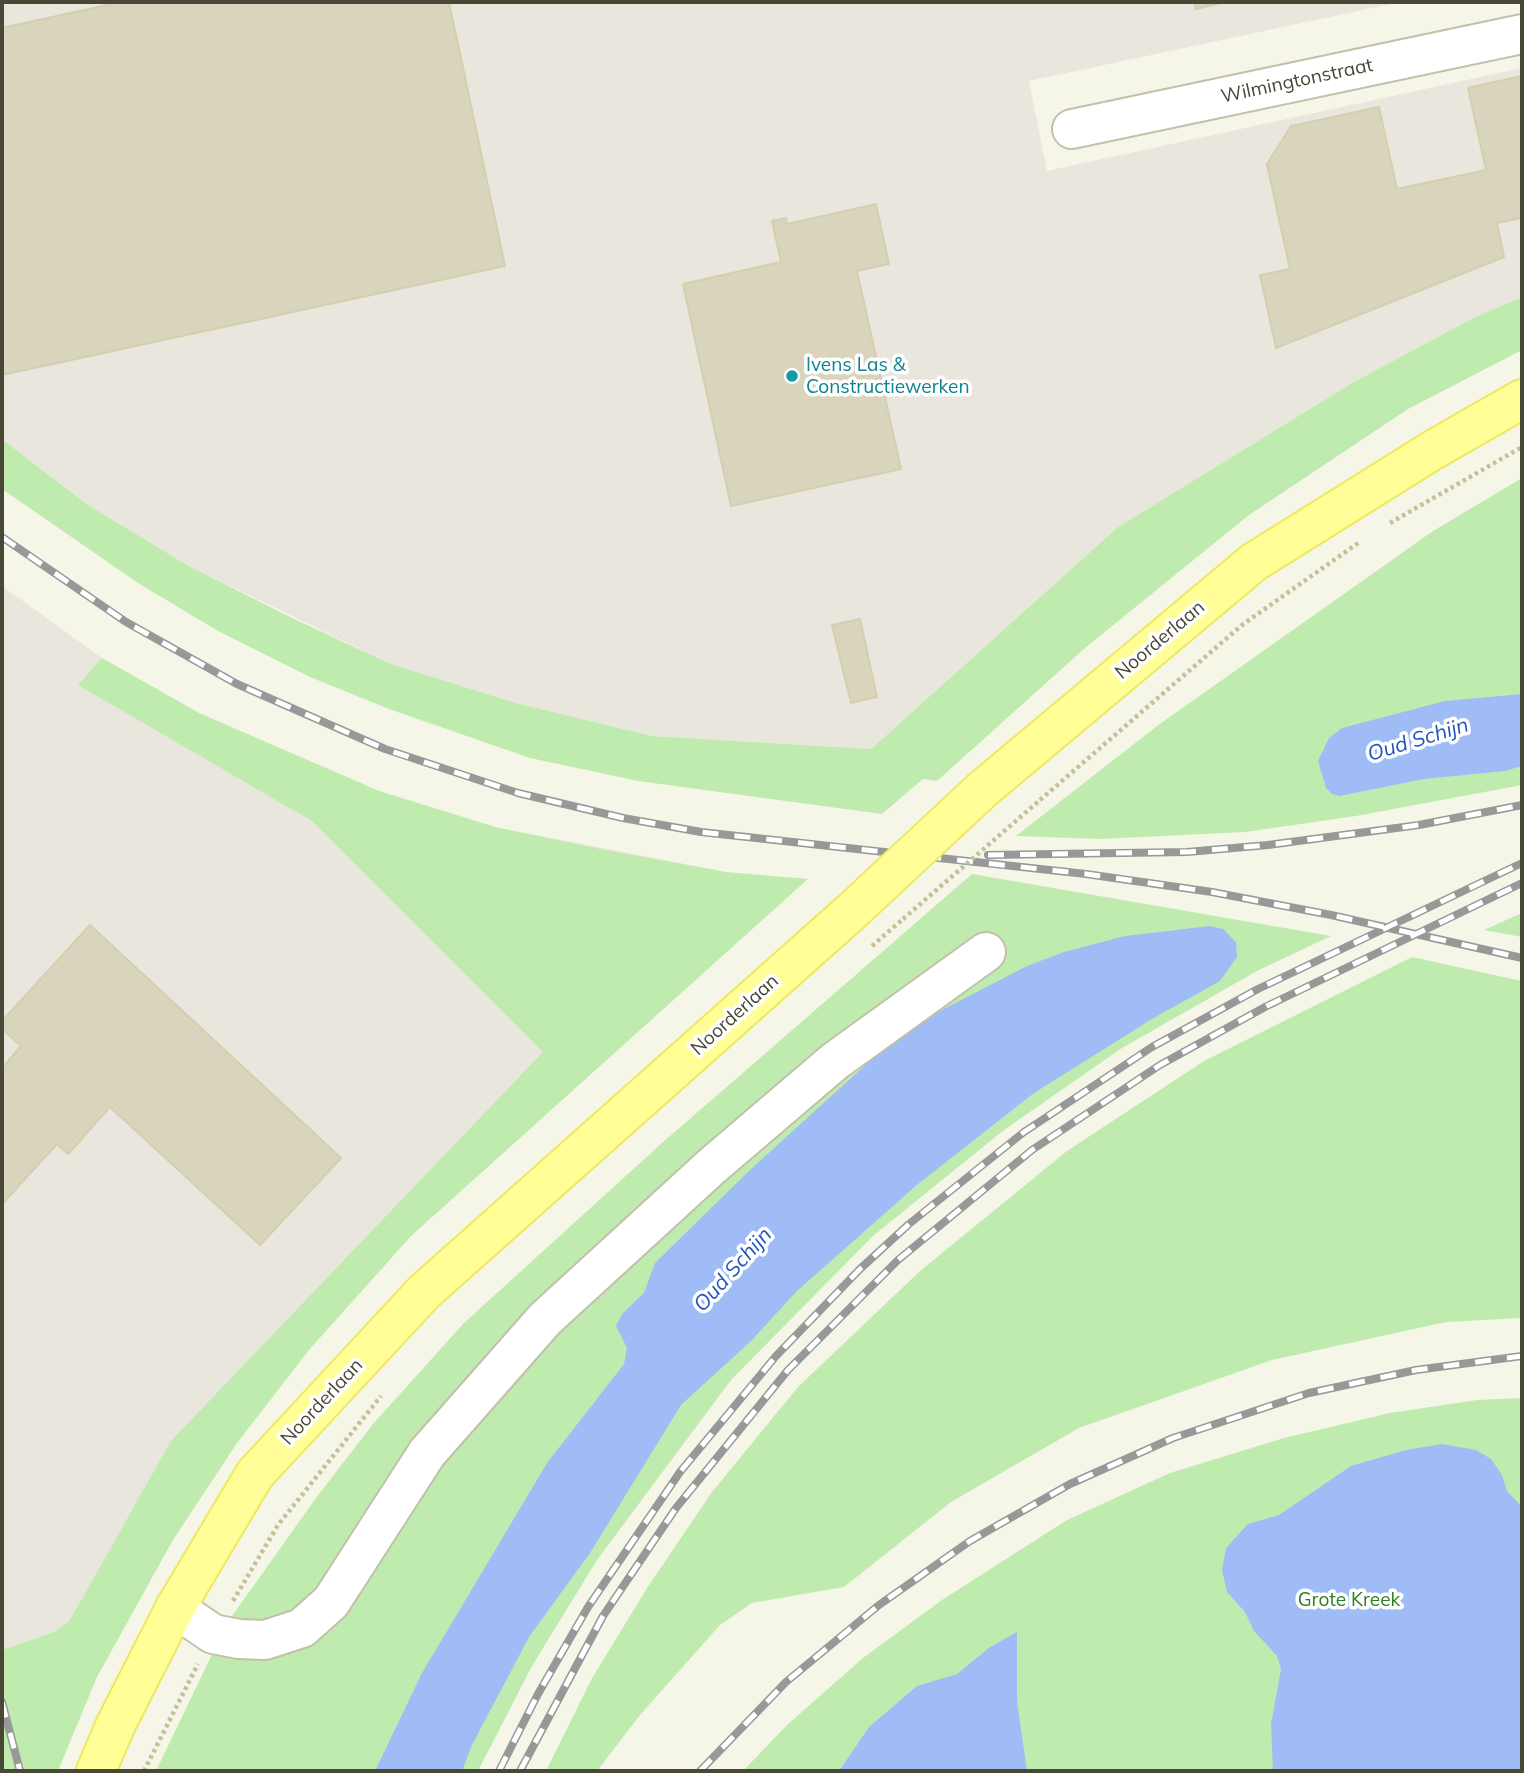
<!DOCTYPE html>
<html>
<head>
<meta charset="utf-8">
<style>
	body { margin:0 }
	#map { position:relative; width:1524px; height:1773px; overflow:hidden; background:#f5f5e8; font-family:Mulish,sans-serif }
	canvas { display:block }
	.frame { position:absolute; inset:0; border:4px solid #494736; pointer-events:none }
</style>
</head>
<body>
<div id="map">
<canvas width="1524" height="1773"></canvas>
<div class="frame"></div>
</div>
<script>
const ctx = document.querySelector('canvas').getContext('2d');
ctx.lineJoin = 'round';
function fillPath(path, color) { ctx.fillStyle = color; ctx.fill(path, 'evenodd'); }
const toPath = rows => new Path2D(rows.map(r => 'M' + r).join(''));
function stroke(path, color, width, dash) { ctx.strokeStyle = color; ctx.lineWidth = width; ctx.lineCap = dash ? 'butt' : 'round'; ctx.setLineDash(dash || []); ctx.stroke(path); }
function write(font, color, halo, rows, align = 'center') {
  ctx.font = font + ' Mulish,sans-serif'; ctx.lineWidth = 7; ctx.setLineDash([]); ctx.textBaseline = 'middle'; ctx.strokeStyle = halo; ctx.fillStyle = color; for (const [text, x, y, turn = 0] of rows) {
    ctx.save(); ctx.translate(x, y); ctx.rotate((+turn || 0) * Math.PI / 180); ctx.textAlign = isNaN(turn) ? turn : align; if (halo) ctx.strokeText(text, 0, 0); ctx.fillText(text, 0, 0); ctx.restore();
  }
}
fillPath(toPath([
	[2,2,1400,2,1029,81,1047,171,1522,68,1522,297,1473,318,1352,383,1118,527,871,749,652,736,516,703,391,664,187,565,85,503,2,439],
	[2,586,102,658,199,713,379,791,495,827,726,872,70,1620,55,1632,2,1650]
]), '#e8e6dd');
fillPath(toPath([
	[1522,297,1522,350,1408,409,1249,515,1085,648,937,781,923,779,882,814,638,781,530,758,389,709,310,677,218,631,138,583,2,489,2,439,85,503,187,565,290,617,391,664,516,703,652,736,871,749,1118,527,1352,383,1473,318],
	[1522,478,1522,785,1356,816,1245,832,1101,839,1016,836,1157,726,1433,531],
	[102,658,199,713,379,791,495,827,600,849,726,872,808,879,411,1236,309,1350,237,1443,173,1540,97,1677,58,1771,2,1771,2,1650,54,1632,70,1620,171,1441,543,1052,312,821,78,685],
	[972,874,1331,936,1257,971,1122,1048,1004,1130,873,1236,731,1380,597,1560,532,1666,478,1771,156,1771,227,1623,316,1498,373,1424,464,1323,662,1143],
	[1522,913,1522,937,1484,930],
	[1412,957,1522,981,1522,1318,1446,1322,1272,1360,1079,1428,951,1502,844,1587,752,1603,720,1625,640,1715,597,1771,546,1771,591,1680,647,1588,712,1492,798,1387,920,1271,1067,1151,1204,1061],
	[1522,1398,1522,1771,743,1771,787,1725,863,1658,942,1600,1067,1520,1170,1473,1284,1438,1390,1413,1477,1400]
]), '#bfecae');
fillPath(toPath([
	[1522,694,1522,766,1505,771,1424,779,1340,796,1332,794,1326,788,1318,761,1329,738,1342,728,1445,701],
	[1210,926,1223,929,1236,942,1237,957,1220,981,1152,1019,1034,1093,918,1184,797,1291,751,1341,681,1405,590,1553,529,1637,472,1745,462,1771,375,1771,422,1673,547,1463,624,1364,627,1348,616,1326,622,1314,644,1293,655,1263,751,1169,872,1059,938,1012,1027,966,1064,952,1125,936],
	[1442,1444,1476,1450,1491,1459,1502,1475,1507,1491,1522,1507,1522,1771,1273,1771,1271,1724,1281,1669,1277,1656,1254,1631,1245,1612,1227,1592,1222,1570,1226,1548,1248,1524,1279,1515,1351,1466,1406,1450],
	[1017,1632,1017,1701,1027,1771,839,1771,869,1727,917,1686,957,1674,990,1647]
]), '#a0bcf6');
const building = toPath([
	[121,2,449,2,505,266,2,375,2,28,121,2],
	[1194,2,1225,2,1196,9,1194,2],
	[1522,76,1522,218,1497,223,1504,257,1276,348,1260,275,1290,269,1267,164,1291,126,1379,107,1397,189,1486,170,1468,88,1522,76],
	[876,204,889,264,857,271,901,469,731,506,683,284,781,262,772,221,786,218,787,224,876,204],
	[860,619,877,697,851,703,832,625,860,619],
	[90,925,341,1158,260,1245,110,1107,68,1154,57,1144,2,1204,2,1068,21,1046,2,1029,2,1021,90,925]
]);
fillPath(building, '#d8d5bc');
stroke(building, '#d3cfaf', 2);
const minor = toPath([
	[1072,129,1522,34],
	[175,1608,213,1634,239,1639,265,1640,302,1628,331,1602,427,1453,545,1319,712,1166,835,1061,986,952]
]);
const major = toPath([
	[983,789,1254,562,1433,450,1522,399],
	[96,1771,116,1724,175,1608,255,1474,424,1292,851,912]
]);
stroke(minor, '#c2c0aa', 42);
stroke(major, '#ede95e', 42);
stroke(toPath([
	[1390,523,1522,447],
	[1040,800,1242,625,1361,541],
	[872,946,903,919],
	[233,1601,278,1525,381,1396],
	[144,1771,198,1664]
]), '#c4c19a', 4.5, [3.5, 3.5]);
stroke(minor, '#fff', 38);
stroke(major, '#fffe97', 38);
const rail = toPath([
	[2,537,126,622,237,684,385,749,518,793,623,818,701,832,1086,874,1212,892,1331,915,1522,958],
	[988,855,1187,852,1268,845,1419,825,1522,805],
	[2,1702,20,1771],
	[499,1771,538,1694,588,1607,680,1472,776,1356,860,1269,909,1224,1024,1132,1152,1047,1258,989,1522,863],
	[520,1771,603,1616,676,1508,788,1370,898,1260,1032,1150,1160,1065,1265,1007,1522,883],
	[700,1771,786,1682,879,1605,970,1541,1070,1484,1173,1438,1309,1393,1416,1370,1522,1356]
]);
stroke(rail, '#989898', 8);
stroke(rail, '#fff', 5, [16]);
const majorBridge = toPath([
	[851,912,983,789]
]);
stroke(majorBridge, '#ede95e', 42, []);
stroke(toPath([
	[903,919,1040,800]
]), '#c4c19a', 4.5, [3.5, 3.5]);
stroke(majorBridge, '#fffe97', 38);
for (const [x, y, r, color] of [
	[792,376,7,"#0f9aa8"]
]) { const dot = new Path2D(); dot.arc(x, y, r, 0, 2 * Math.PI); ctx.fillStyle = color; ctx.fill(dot); stroke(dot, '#fff', 2.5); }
write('19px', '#494736', '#fff', [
	["Wilmingtonstraat",1297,81,-12],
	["Noorderlaan",1160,640,-40],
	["Noorderlaan",735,1015,-42],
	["Noorderlaan",322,1402,-47]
]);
write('19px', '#0d838f', '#fff', [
	["Ivens Las &",806,365],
	["Constructiewerken",806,387]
], 'left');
write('19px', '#2e8024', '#fff', [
	["Grote Kreek",1349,1600]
]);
write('italic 21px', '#2654be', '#fff', [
	["Oud Schijn",1418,740,-17],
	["Oud Schijn",733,1270,-48]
]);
</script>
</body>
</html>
